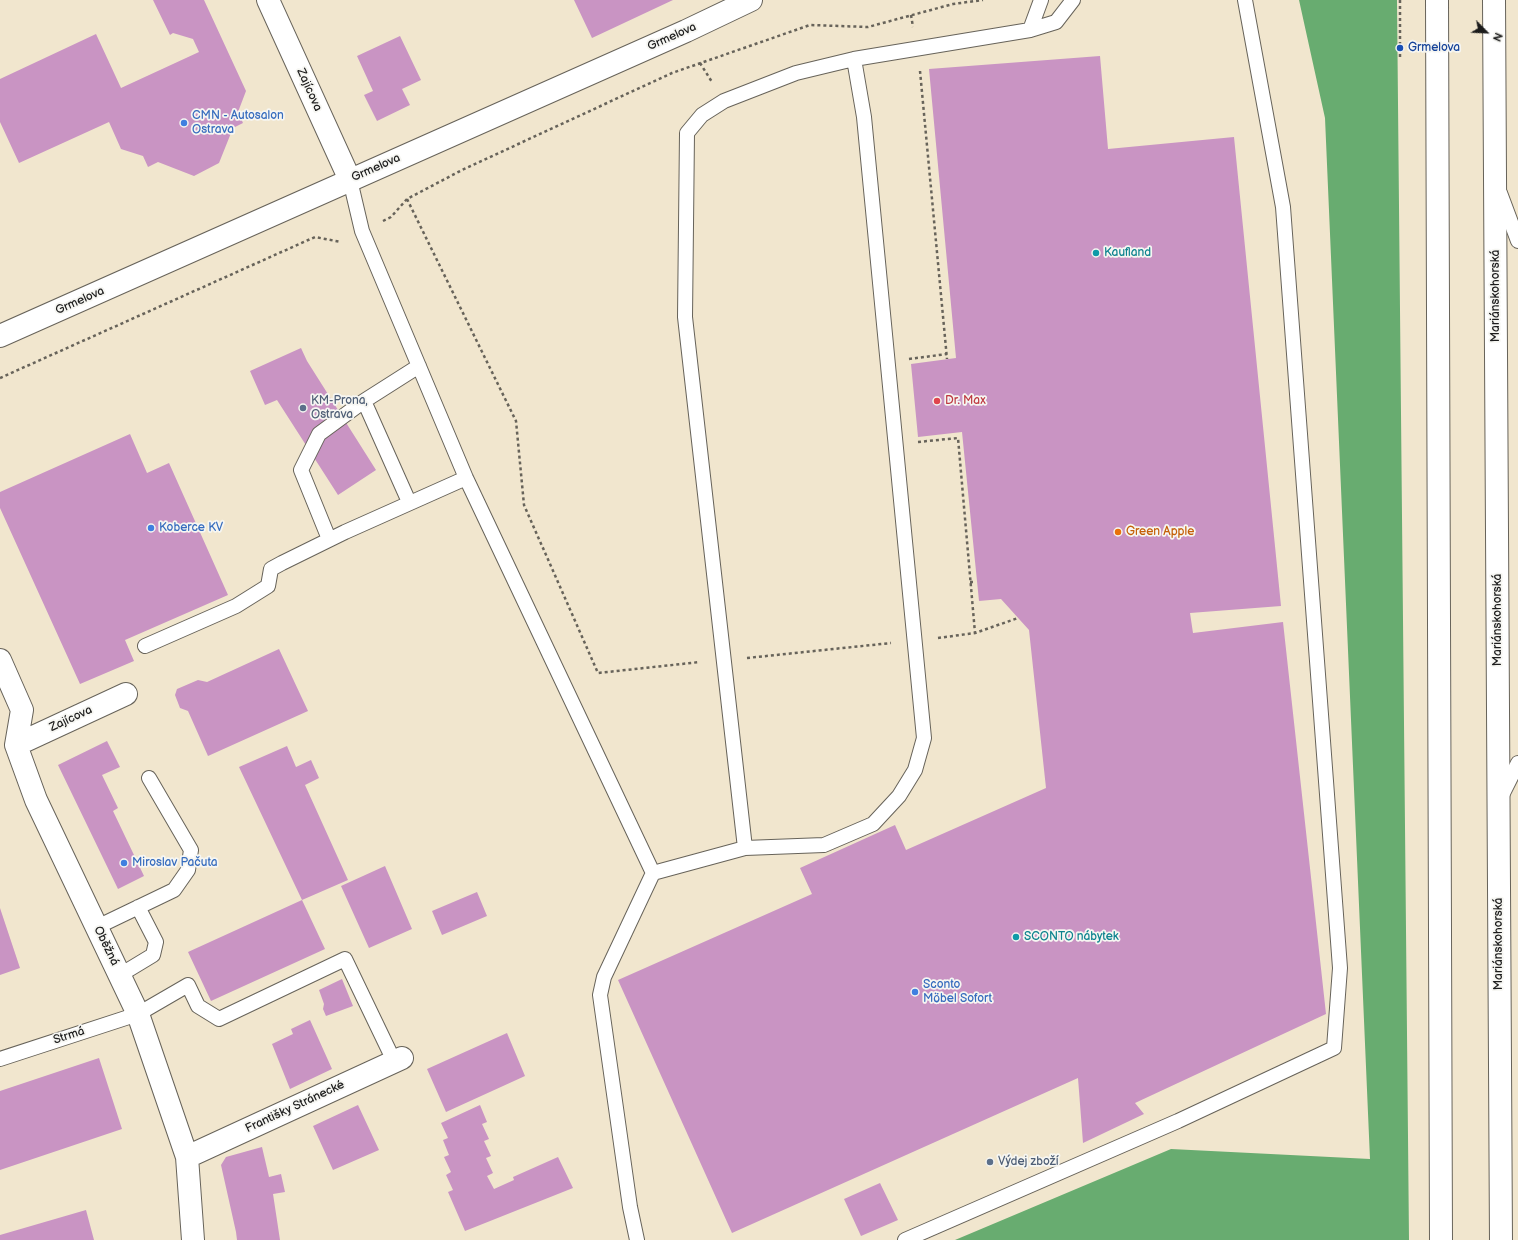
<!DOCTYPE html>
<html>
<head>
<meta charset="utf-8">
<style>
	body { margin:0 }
	#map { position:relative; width:1518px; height:1240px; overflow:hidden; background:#f1e6ce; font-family:"Balsamiq Sans",sans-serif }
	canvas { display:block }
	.north { position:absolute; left:1466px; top:12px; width:40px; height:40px; -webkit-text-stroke:3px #f6f6f2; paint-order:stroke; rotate:114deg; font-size:11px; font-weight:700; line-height:16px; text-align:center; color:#1c1c1c }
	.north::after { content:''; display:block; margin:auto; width:14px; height:18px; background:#1c1c1c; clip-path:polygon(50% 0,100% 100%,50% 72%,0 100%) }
</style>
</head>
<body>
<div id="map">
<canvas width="1518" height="1240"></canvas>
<div class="north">N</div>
</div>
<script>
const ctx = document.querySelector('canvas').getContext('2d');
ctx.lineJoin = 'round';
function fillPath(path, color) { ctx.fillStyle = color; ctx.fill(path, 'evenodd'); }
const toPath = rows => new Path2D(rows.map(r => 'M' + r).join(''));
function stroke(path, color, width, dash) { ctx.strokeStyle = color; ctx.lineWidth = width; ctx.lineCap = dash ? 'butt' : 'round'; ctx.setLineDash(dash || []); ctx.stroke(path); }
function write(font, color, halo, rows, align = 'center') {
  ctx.font = font + ' "Balsamiq Sans",sans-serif'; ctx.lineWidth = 3.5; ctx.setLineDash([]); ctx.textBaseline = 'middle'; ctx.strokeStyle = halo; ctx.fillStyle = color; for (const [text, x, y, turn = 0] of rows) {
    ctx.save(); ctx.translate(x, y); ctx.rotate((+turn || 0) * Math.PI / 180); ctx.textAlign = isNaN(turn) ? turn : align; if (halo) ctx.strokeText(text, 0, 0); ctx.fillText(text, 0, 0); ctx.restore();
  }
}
fillPath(toPath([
	[1299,0,1397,0,1409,1240,955,1240,1171,1149,1370,1159,1325,118]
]), '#68ac70');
fillPath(toPath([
	[153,0,204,0,246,91,238,112,243,123,233,128,219,163,194,176,158,162,148,167,143,156,121,149,109,122,19,163,0,122,0,79,96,34,121,88,199,52,193,39,173,33,170,35],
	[574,0,673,0,592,38],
	[400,36,421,80,402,89,410,105,377,121,364,95,373,91,357,56],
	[1100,56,1108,149,1234,137,1281,606,1190,613,1193,633,1283,622,1326,1014,1135,1103,1144,1114,1083,1143,1078,1078,732,1233,618,980,812,894,800,868,895,825,906,850,1046,788,1029,630,1001,599,979,601,962,432,918,437,911,364,956,358,929,69],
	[301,348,307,361,376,470,338,495,277,400,265,405,250,371],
	[130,434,147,473,169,463,228,595,125,640,134,661,80,684,0,508,0,492],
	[279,649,308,711,208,756,188,711,180,708,175,695,177,689,198,680,207,682],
	[107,741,120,767,102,775,118,808,113,811,144,876,118,889,58,765],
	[287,746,296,767,311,760,319,778,305,785,348,880,302,900,239,767],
	[385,866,412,929,369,948,341,886],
	[477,892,487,916,442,935,432,911],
	[302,900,325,949,211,1001,188,952],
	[0,908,20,968,0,975],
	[342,979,353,1006,326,1016,323,1009,324,1004,319,990],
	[310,1020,332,1069,290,1089,272,1044,293,1034,291,1029],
	[507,1033,525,1076,446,1112,427,1069],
	[99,1058,122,1129,0,1170,0,1091],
	[358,1105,379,1150,333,1170,313,1126],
	[480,1105,487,1122,482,1124,489,1139,484,1141,491,1156,486,1158,493,1173,487,1176,494,1189,514,1180,513,1177,558,1157,573,1188,465,1231,448,1192,453,1190,446,1175,451,1172,444,1157,449,1155,443,1140,448,1138,441,1123],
	[262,1147,269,1177,281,1174,285,1192,273,1194,280,1240,237,1240,236,1232,221,1165,226,1157],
	[880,1183,898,1220,861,1236,844,1199],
	[86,1210,94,1240,0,1240,0,1235]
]), '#c994c3');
const lane = toPath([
	[1030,30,1041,0],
	[350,180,362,231,466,478,653,873,745,848,824,845,873,824,899,796,915,770,924,738,864,117,854,59],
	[1500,193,1518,241],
	[364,401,409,502],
	[329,539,301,470,319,434,364,401,419,366],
	[145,646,236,606,268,586,271,569,282,563,345,532,466,478],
	[1501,797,1518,763],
	[745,848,685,317,687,133,702,115,724,101,796,73,854,59,1030,30,1056,22,1073,0],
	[97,927,174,890,188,870,191,850,149,778],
	[120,975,153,955,156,942,138,907],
	[0,1059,138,1014,188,985,198,1006,219,1019,345,959,394,1061],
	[637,1240,630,1207,600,995,604,977,653,873],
	[905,1240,1178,1121,1334,1048,1340,968,1283,207,1245,0]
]);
const street = toPath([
	[268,0,350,180],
	[0,660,22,710,16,745,36,800,138,1014,187,1157,193,1240],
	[16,745,126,694],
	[187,1157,402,1058]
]);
const secondary = toPath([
	[1437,0,1441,1240],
	[1494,0,1501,1240],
	[0,336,686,31,751,0]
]);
stroke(lane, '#67635a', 16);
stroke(street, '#67635a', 24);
stroke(secondary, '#67635a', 24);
stroke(toPath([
	[1400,0,1400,59],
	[911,15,913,27],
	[700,63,712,82],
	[920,71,947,359],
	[407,199,516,421,524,505,598,673,700,662],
	[383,221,391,217,407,199,462,170,672,73,810,25,868,27,953,4,983,0],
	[909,359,947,354],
	[0,378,315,237,341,242],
	[918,442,958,438,975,633],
	[970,582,976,582],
	[938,638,975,633,1018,618],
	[747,658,891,643]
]), '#67635a', 2.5, [3, 3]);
stroke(lane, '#fff', 14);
stroke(street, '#fff', 22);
stroke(secondary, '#fff', 22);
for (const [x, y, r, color] of [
	[1400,48,4,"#1a4fb4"],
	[184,123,4,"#3f7fe0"],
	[1096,253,4,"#0f9aa8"],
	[937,401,4,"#e0444e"],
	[303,408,4,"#5c6f8a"],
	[151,528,4,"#3f7fe0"],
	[1118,532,4,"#e8710a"],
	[124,863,4,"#3f7fe0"],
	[1016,937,4,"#0f9aa8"],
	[915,992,4,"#3f7fe0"],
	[990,1162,4,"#5c6f8a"]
]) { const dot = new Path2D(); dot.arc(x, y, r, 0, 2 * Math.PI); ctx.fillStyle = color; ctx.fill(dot); stroke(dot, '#f6f6f2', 1.5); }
write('12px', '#1c1c1c', '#f6f6f2', [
	["Grmelova",672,37,-24],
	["Zajícova",309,90,66],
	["Grmelova",376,168,-24],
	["Mariánskohorská",1496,296,-90],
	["Grmelova",80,301,-24],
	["Mariánskohorská",1498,620,-90],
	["Zajícova",71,719,-25],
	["Mariánskohorská",1499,944,-90],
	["Oběžná",106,946,64],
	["Strmá",69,1036,-18],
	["Františky Stránecké",295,1107,-25]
]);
write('12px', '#164399', '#f6f6f2', [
	["Grmelova",1408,48]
], 'left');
write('12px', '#366cbe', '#f6f6f2', [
	["CMN - Autosalon",192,116],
	["Ostrava",192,130],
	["Koberce KV",159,528],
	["Miroslav Pačuta",132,863],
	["Sconto",923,985],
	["Möbel Sofort",923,999]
], 'left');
write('12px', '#0d838f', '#f6f6f2', [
	["Kaufland",1104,253],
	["SCONTO nábytek",1024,937]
], 'left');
write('12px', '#4e5e75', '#f6f6f2', [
	["KM-Prona,",311,401],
	["Ostrava",311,415],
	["Výdej zboží",998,1162]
], 'left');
write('12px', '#be3a42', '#f6f6f2', [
	["Dr. Max",945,401]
], 'left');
write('12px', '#c56008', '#f6f6f2', [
	["Green Apple",1126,532]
], 'left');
</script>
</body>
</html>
